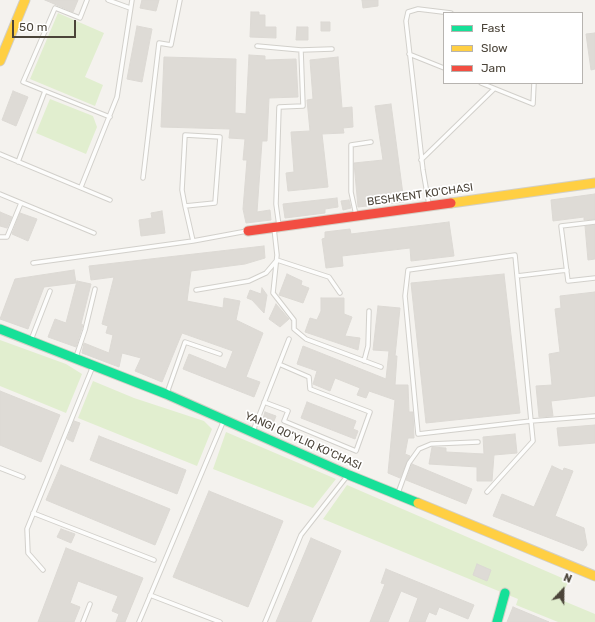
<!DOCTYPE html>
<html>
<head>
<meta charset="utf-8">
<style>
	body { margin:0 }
	#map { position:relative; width:595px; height:622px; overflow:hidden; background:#f4f2ee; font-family:Rubik,sans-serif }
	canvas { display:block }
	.legend { position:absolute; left:443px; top:12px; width:140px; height:72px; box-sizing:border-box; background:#fff; border:1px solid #b7b4b0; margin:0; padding:5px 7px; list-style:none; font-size:12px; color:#4b4439 }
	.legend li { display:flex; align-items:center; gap:8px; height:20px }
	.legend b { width:20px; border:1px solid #b7b4b0 }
	.north { position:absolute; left:543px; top:570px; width:40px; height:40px; -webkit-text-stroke:3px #fff; paint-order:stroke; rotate:22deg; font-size:11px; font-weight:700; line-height:16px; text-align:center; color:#4b4439 }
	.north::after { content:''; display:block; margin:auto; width:14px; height:18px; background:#4b4439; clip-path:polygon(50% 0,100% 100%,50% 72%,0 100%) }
	.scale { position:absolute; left:12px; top:20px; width:64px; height:18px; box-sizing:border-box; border:2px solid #4b4439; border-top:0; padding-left:5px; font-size:12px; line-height:14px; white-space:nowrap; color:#4b4439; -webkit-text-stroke:3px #fff; paint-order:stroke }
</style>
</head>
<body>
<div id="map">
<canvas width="595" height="622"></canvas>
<ul class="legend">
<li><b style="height:5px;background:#16e098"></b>Fast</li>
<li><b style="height:5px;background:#ffcf43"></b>Slow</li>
<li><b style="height:5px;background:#f24e42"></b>Jam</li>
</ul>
<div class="north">N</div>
<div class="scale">50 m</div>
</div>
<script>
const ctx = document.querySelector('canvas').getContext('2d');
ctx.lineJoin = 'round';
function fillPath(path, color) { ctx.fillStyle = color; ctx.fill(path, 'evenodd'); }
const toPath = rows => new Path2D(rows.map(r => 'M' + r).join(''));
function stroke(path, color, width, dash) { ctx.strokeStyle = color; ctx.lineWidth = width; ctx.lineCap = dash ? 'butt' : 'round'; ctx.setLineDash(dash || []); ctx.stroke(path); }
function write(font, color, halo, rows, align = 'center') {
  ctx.font = font + ' Rubik,sans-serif'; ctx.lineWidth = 3.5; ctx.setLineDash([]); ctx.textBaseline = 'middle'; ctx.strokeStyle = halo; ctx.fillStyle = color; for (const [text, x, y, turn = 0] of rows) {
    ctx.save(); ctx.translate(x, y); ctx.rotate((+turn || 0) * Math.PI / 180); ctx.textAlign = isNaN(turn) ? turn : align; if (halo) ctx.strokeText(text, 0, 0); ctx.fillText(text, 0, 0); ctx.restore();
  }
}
fillPath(toPath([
	[58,13,104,33,85,77,103,85,95,106,30,79],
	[50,99,93,116,97,127,86,154,36,133],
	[0,340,66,364,82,374,66,413,0,386],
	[93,381,134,398,204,421,212,429,197,466,78,418],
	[226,432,336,479,313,508,213,469],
	[347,485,569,581,559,599,595,614,595,622,558,622,516,605,518,599,323,519]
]), '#e1eecf');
const building = toPath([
	[45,0,78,0,73,12,45,0],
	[142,0,159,0,156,11,140,8,142,0],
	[362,0,378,0,378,6,363,8,362,0],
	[251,12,259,12,259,15,265,15,265,27,276,27,276,38,250,37,251,12],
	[321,22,330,22,330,31,321,31,321,22],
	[137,26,152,29,142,82,127,79,137,26],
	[297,27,308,27,308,40,296,40,297,27],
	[595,33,595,69,591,70,586,34,595,33],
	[249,55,265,56,265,60,296,59,298,97,269,98,267,141,262,141,257,212,270,210,271,220,246,223,243,209,247,160,243,160,245,139,229,138,230,129,161,127,164,57,236,59,235,113,246,114,249,55],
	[338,57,342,108,352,107,353,127,343,128,344,133,322,134,328,187,288,191,286,173,294,172,291,132,310,131,307,100,313,99,310,60,338,57],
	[13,91,28,97,16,126,2,120,13,91],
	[391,104,404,202,358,207,354,163,383,160,375,106,391,104],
	[595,194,595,219,584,220,584,217,553,221,551,200,595,194],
	[337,198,338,207,325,209,325,213,285,218,283,204,337,198],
	[349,200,351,208,343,210,341,201,349,200],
	[162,211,165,233,141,236,139,220,152,218,151,213,162,211],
	[0,212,12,217,7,228,0,226,0,212],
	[20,213,37,219,28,241,12,234,20,213],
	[449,222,454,256,411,261,410,248,342,256,343,266,326,268,322,239,325,238,325,232,350,229,351,234,449,222],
	[595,225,595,259,588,260,585,226,595,225],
	[264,246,265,258,245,264,191,271,187,301,223,308,224,298,240,301,236,320,263,333,246,377,260,382,254,397,183,369,189,354,226,369,233,351,182,333,162,382,135,371,141,358,122,353,119,367,82,353,84,343,109,353,113,335,106,333,108,326,102,324,114,277,91,280,89,266,264,246],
	[74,270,76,283,44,287,28,329,0,319,15,279,74,270],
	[287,274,302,281,301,285,309,288,303,303,279,295,287,274],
	[504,274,520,413,426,423,411,283,504,274],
	[77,281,91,284,81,324,83,325,76,347,48,337,55,319,66,323,77,281],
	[262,288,267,295,264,313,252,300,247,298,250,290,261,294,262,288],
	[595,292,595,396,551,401,553,416,539,417,536,386,552,385,549,354,560,352,555,309,561,308,560,296,595,292],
	[321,298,344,298,344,314,352,317,345,336,360,338,358,350,305,332,310,318,317,320,321,311,321,298],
	[276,304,289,319,280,327,269,319,276,304],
	[378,306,400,308,395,356,397,356,395,385,408,385,409,412,413,412,414,438,408,438,405,454,410,456,400,478,388,473,395,400,369,391,366,398,357,395,360,388,335,378,330,391,313,384,317,371,297,364,303,346,386,379,389,351,373,350,378,306],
	[0,391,60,415,41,462,0,445,0,391],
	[307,402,356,421,353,429,358,431,355,439,301,418,307,402],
	[265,412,276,416,272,426,262,422,265,412],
	[74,421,80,423,73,442,67,439,74,421],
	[595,425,595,443,559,446,557,428,595,425],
	[515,434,517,453,494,455,492,481,477,481,477,467,429,464,432,447,446,448,446,452,484,454,483,437,515,434],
	[99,436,186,470,177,494,90,460,99,436],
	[412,464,472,489,466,504,406,480,412,464],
	[61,465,170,509,155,545,46,500,61,465],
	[552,466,563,471,564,468,573,471,555,516,584,528,587,545,583,551,493,516,502,494,534,507,552,466],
	[209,491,283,521,248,607,173,577,209,491],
	[61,529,75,534,71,543,57,537,61,529],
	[311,538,341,551,311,622,276,622,311,538],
	[66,548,143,578,125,622,116,622,119,614,112,611,118,596,78,581,70,603,80,607,74,622,38,622,66,548],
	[477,564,491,570,487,581,473,575,477,564],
	[386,569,474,605,468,619,439,607,436,615,429,612,425,622,409,622,418,598,401,591,388,622,370,622,385,584,381,583,386,569],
	[513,607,549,622,507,622,513,607]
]);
fillPath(building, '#dedbd6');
stroke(building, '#dcd9d4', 1);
const lane = toPath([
	[108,0,130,8],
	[257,46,301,50,332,49],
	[409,54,444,68],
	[481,83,533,104,534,83],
	[45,91,23,82,55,8,80,18,87,0],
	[0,154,110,200],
	[421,160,494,89],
	[18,162,45,91,110,117],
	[143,178,159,43,171,45,180,0],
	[81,187,117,97,132,0],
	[0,194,94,233],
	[429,205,423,170,406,21,408,12,418,9,451,13],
	[185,206,215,203,220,137,185,135,182,190,185,206,193,241],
	[356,215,351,192,351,145,371,142],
	[595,222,561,226,568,281,595,278],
	[279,226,276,204,279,107,303,106,301,50],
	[274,228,277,255,273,293,294,320,294,329,306,339,381,367],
	[0,237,7,237,21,203],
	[33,263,193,241,247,231],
	[517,276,567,270],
	[196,290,249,281,266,273,277,260,329,277,340,293],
	[31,340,50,291],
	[76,357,85,330,95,289],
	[364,361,368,346,369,311],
	[167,393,185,342,220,354],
	[264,402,288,411,284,421,356,451,370,412,310,389,309,377,279,364],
	[253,431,289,339],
	[0,468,23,477],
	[487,492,533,441,531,421,515,255,408,270,405,296,418,434,531,421,595,416],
	[398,493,409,463,419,449,431,444,478,442],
	[33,513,154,560],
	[43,570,28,553,27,529,93,366],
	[150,595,220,622],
	[83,622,90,604],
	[139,622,224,420],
	[265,622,301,535,348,475]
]);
const fast = toPath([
	[0,329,166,394,349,475,418,503],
	[497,622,505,593]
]);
const slow = toPath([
	[0,61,25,0],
	[451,203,595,183],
	[418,503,595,576]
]);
const jam = toPath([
	[248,231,451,203]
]);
stroke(lane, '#d2d0cb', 5.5);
stroke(fast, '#d3cfc5', 11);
stroke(slow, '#d3cfc5', 11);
stroke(jam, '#d3cfc5', 11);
stroke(lane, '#fdfdfc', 3.5);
stroke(fast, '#16e098', 9);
stroke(slow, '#ffcf43', 9);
stroke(jam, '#f24e42', 9);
write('11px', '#4b4439', '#fff', [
	["BESHKENT KO'CHASI",420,195,-8],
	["YANGI QO'YLIQ KO'CHASI",303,441,24]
]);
</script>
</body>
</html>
